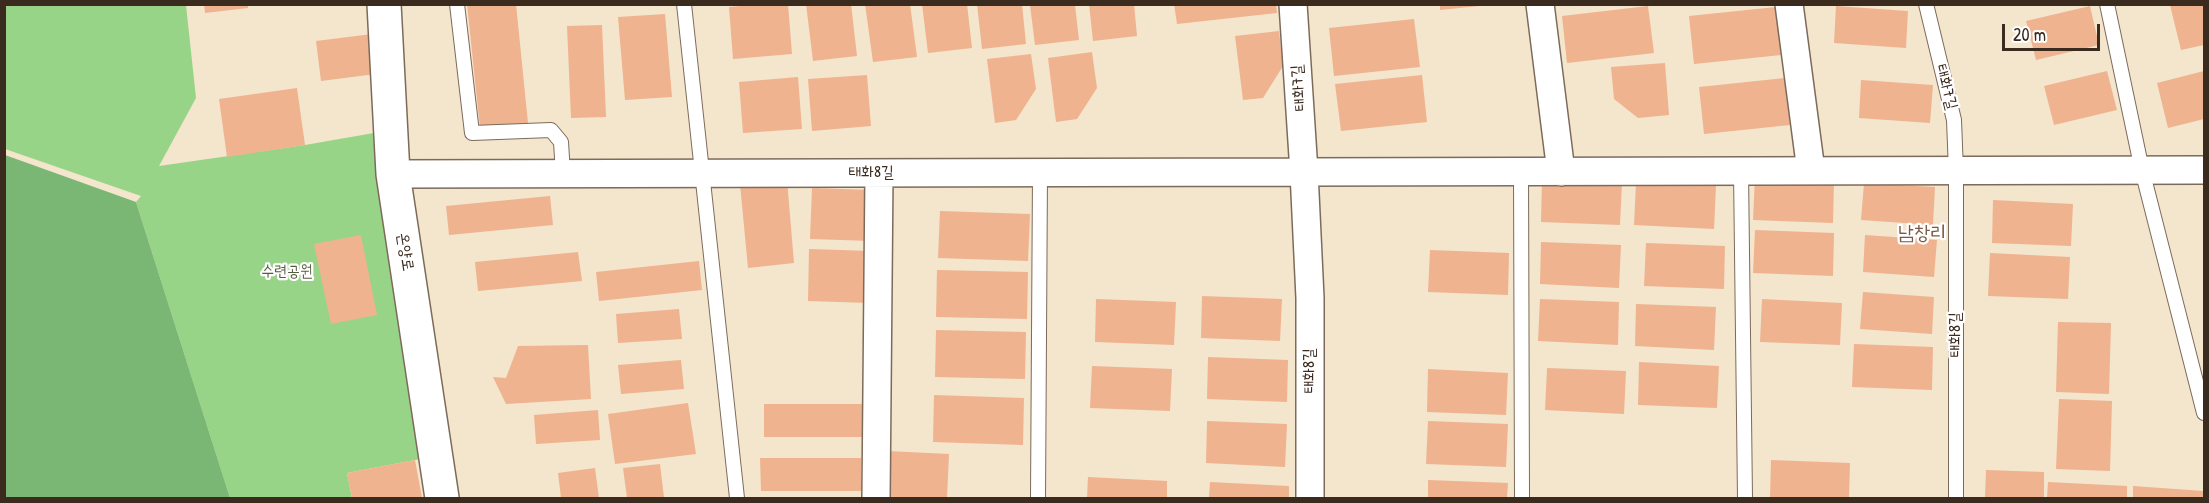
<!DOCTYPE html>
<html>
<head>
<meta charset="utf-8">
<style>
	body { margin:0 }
	#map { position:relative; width:2209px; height:503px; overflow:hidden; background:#f4e5cd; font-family:"Patrick Hand",sans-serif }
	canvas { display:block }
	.frame { position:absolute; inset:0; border:6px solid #3b2a1e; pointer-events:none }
	.scale { position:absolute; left:2002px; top:24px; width:98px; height:27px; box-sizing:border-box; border:3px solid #3b2a1e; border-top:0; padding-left:8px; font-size:18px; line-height:21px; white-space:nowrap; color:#3b2a1e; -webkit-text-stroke:4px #fff; paint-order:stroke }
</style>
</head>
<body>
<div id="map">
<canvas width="2209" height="503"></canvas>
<div class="frame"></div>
<div class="scale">20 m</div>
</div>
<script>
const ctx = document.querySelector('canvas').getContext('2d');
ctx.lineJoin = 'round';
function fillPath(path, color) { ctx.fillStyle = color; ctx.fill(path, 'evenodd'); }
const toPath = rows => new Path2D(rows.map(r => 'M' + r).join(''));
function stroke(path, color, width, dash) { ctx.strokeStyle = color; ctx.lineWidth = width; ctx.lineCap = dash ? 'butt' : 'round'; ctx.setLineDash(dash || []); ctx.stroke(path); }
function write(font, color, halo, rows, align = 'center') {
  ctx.font = font + ' "Patrick Hand","Poor Story",sans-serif'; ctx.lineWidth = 4.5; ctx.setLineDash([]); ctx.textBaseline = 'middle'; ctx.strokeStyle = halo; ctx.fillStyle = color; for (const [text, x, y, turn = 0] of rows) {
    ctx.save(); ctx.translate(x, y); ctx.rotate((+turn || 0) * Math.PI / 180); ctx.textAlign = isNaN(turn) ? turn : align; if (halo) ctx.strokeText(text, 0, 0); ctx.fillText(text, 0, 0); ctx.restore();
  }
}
fillPath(toPath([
	[5,5,186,5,196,98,159,166,305,145,391,130,436,456,347,473,352,498,230,498,136,202,141,196,5,149]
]), '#98d488');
fillPath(toPath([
	[5,155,136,202,230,498,5,498]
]), '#7ab674');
fillPath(toPath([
	[204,4,248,4,248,8,205,13],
	[467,4,516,4,528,123,480,128],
	[762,4,788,4,792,54,733,59,729,7],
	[806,4,851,4,857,56,813,61],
	[865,4,910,4,917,57,873,62],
	[922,4,967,4,972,48,928,53],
	[977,4,1022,4,1026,44,982,49],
	[1089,4,1134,4,1137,36,1093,41],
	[1174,4,1276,4,1277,13,1177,24],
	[1440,4,1479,4,1479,6,1440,10],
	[2204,4,2204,45,2181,50,2170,5],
	[1030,5,1075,5,1079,40,1035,45],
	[1648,6,1654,53,1567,63,1562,16],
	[1836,6,1908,11,1906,48,1834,43],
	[2090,6,2099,45,2036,60,2026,21],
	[1776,7,1781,55,1694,64,1689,16],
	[665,14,672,97,625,100,618,17],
	[1414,19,1420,67,1334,76,1329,28],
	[602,25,606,117,571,118,567,26],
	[1279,31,1283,66,1263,98,1243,100,1235,36],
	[372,34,376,74,321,81,316,41],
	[1092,52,1097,88,1077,119,1056,122,1048,58],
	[1031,54,1036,89,1016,120,995,123,987,59],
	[1665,63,1669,115,1638,118,1614,99,1611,67],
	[2107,71,2117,110,2054,125,2044,86],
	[2204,71,2204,119,2168,128,2157,83],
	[867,75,871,126,812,131,808,79],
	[1422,75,1427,122,1341,131,1335,84],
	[798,77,802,129,743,133,739,82],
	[1785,78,1790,125,1704,134,1699,87],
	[1861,80,1933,85,1930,123,1859,118],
	[297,88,305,145,227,157,219,99],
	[1755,177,1834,180,1833,223,1753,220],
	[1542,179,1622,183,1620,225,1541,222],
	[787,180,794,263,748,268,740,184],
	[1636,183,1716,186,1714,229,1634,225],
	[1864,183,1935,187,1933,225,1861,220],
	[812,188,873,190,872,241,810,239],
	[550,196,553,225,449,235,446,206],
	[1993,200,2073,204,2071,246,1992,243],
	[940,211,1030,214,1028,261,938,258],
	[1755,230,1834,233,1833,276,1753,273],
	[361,235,377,315,331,324,314,244],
	[1865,235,1937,240,1934,277,1863,272],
	[1541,242,1621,245,1619,288,1540,284],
	[1646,243,1725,246,1724,289,1644,286],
	[809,249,871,251,869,303,808,301],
	[1430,250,1509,253,1508,295,1428,292],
	[578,252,582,281,478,291,475,262],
	[1990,253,2070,257,2068,299,1988,296],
	[699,261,702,290,599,301,596,272],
	[937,270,1028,272,1027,319,936,317],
	[1863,292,1934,297,1932,334,1860,329],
	[1202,296,1282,299,1280,341,1201,338],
	[1096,299,1176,302,1174,345,1095,342],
	[1540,299,1619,302,1618,345,1538,341],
	[1762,299,1842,303,1840,345,1760,342],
	[1636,304,1716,307,1714,350,1635,346],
	[679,309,682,339,618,343,616,314],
	[2058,322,2111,323,2109,394,2056,392],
	[936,330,1026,332,1025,379,935,377],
	[1854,344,1933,347,1932,390,1852,387],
	[588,345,591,399,506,404,493,377,506,378,518,346],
	[1208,357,1288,360,1287,402,1207,399],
	[681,360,684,389,621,394,618,365],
	[1639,362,1719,366,1717,408,1638,405],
	[1092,366,1172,369,1170,411,1090,408],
	[1547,368,1626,371,1624,414,1545,410],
	[1428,369,1508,373,1506,415,1427,412],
	[934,395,1024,398,1023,445,933,442],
	[2059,399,2112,401,2110,471,2056,469],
	[688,403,696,454,615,464,608,414],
	[764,404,864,404,864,437,764,437],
	[598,410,600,440,536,444,534,415],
	[1207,421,1287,424,1285,467,1206,463],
	[1428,421,1508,424,1506,467,1426,464],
	[887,451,949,454,947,498,885,498],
	[760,458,861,458,861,491,761,491],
	[415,460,422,498,352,498,347,473],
	[1771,460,1850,463,1849,498,1770,498],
	[660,464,664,498,627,498,623,468],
	[595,468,599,498,561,498,558,473],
	[1986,470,2044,472,2044,498,1985,498],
	[1088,477,1167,481,1167,498,1087,498],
	[1428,480,1508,483,1507,498,1428,498],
	[1210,482,1289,486,1289,498,1209,498],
	[2048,482,2127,486,2127,498,2047,498],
	[2133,486,2204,491,2204,498,2133,498]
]), '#efb390');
const lane = toPath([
	[457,4,472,133,551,130,561,142,563,174],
	[684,4,737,498],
	[1926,4,1954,120,1956,171,1956,498],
	[2107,4,2142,170,2204,413],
	[1741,171,1745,498],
	[1521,172,1522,498],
	[1038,498,1040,173]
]);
const street = toPath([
	[1293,4,1304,172,1310,298,1310,498],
	[1540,4,1561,172],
	[1789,4,1811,171],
	[393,174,2204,170],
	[876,498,879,173]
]);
const secondary = toPath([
	[384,4,393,174,442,498]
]);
stroke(lane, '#7c6b5b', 16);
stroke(street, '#7c6b5b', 30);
stroke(secondary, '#7c6b5b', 36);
stroke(lane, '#fff', 14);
stroke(street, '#fff', 27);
stroke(secondary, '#fff', 33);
write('16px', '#3b2a1e', '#fff', [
	["태화7길",1946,87,76],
	["태화7길",1299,88,-94],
	["태화8길",871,173],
	["온양로",405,252,81],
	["태화8길",1956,335,-90],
	["태화8길",1310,371,-90]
]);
write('16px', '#575d3e', '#fff', [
	["수련공원",287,272]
]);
write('20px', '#7a5a46', '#fff', [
	["남창리",1922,234]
]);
</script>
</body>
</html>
